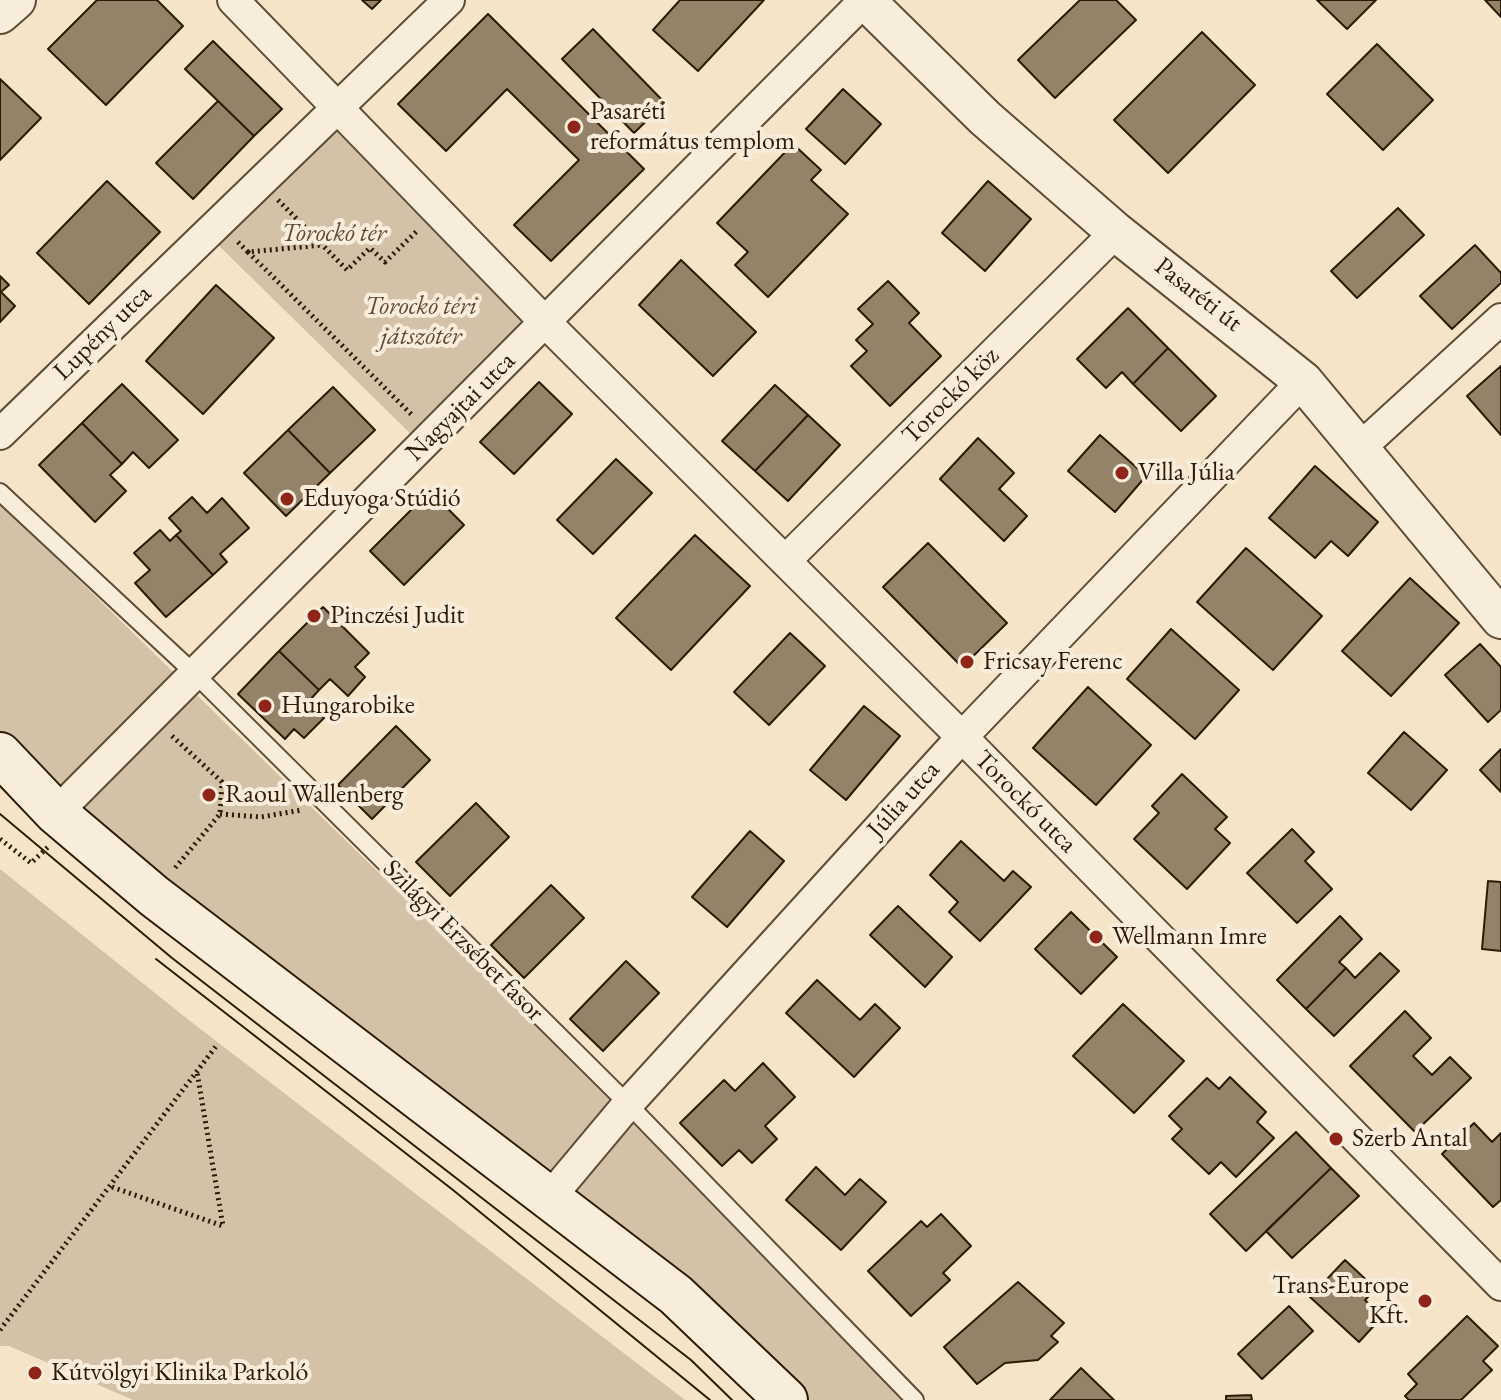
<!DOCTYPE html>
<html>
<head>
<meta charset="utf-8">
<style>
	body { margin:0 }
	canvas { display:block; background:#f5e4c8 }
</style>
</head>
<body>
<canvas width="1501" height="1400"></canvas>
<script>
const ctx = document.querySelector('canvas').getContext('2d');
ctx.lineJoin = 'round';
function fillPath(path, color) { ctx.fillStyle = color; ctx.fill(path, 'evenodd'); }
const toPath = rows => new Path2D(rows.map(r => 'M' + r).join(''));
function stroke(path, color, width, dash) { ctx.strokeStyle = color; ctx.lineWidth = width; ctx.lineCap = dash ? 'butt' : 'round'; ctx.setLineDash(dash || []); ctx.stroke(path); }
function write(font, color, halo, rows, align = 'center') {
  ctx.font = font + ' "EB Garamond",serif'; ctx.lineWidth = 8; ctx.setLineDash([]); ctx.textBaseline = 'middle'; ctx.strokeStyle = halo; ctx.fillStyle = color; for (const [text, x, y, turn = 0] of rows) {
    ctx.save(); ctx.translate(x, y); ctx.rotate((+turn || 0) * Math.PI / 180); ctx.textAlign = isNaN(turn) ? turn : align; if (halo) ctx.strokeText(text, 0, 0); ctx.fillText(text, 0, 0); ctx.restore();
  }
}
fillPath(toPath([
	[337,110,545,322,422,445,206,233],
	[0,503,919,1400,804,1400,170,893,52,787,0,732],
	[0,869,190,1021,685,1400,133,1400,9,1346,0,1346]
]), '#d3c2a7');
const building = toPath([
	[97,0,157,0,183,26,106,105,48,49,97,0],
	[362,0,381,0,372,9,362,0],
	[680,0,764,0,698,71,653,30,680,0],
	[1080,0,1116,0,1136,20,1055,98,1018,60,1080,0],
	[1317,0,1376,0,1347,29,1317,0],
	[1485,0,1501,0,1501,17,1485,0],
	[488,14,644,169,551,261,514,225,579,160,507,89,446,151,398,104,488,14],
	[593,29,665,103,634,133,562,59,593,29],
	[1202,32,1255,85,1168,173,1114,120,1202,32],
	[213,41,282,109,254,136,185,69,213,41],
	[1377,44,1433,100,1383,150,1327,94,1377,44],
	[0,79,41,118,0,160,0,79],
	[843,89,881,124,845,164,806,129,843,89],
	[218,101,254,136,193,199,156,163,218,101],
	[793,144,821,170,811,180,848,214,768,297,735,265,748,252,717,223,793,144],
	[107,181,160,232,89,304,37,253,107,181],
	[988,181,1031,219,985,271,942,233,988,181],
	[1398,208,1424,235,1357,298,1331,271,1398,208],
	[1475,245,1501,273,1501,283,1452,329,1420,296,1475,245],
	[681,260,756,332,713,376,639,305,681,260],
	[0,276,9,285,1,292,15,306,0,322,0,276],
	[888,281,919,313,909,323,941,356,890,406,851,366,867,351,856,340,873,324,858,309,888,281],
	[216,285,274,338,203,414,146,361,216,285],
	[1128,308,1168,348,1133,384,1122,372,1106,388,1077,359,1128,308],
	[1168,348,1216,396,1181,431,1133,384,1168,348],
	[1501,366,1501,435,1467,396,1501,366],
	[539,382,572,414,514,474,480,442,539,382],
	[122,384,178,440,149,468,133,452,122,464,82,423,122,384],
	[775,385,808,415,755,471,722,441,775,385],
	[333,387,375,430,330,473,288,430,333,387],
	[808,415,840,445,788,501,755,471,808,415],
	[82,423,122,464,110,475,126,491,95,522,39,465,82,423],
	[288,430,330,473,286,516,244,473,288,430],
	[1100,435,1146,476,1115,512,1068,471,1100,435],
	[978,438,1014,473,999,489,1027,516,1004,541,940,479,978,438],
	[616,459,652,493,593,554,557,520,616,459],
	[1315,466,1378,522,1348,556,1331,541,1315,558,1269,518,1315,466],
	[430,491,464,525,404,585,370,551,430,491],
	[192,497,207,513,222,498,249,528,220,554,227,562,213,575,176,535,181,531,169,518,192,497],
	[160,530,170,541,176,535,213,575,166,617,135,583,150,570,134,553,160,530],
	[695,535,750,586,671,670,616,618,695,535],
	[928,543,1007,623,962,667,883,587,928,543],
	[1246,548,1322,616,1273,670,1197,602,1246,548],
	[1410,578,1459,623,1391,696,1342,651,1410,578],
	[323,607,369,653,355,667,365,677,348,696,330,679,319,690,279,651,323,607],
	[1171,629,1239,690,1195,739,1127,679,1171,629],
	[790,633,825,666,769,725,734,692,790,633],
	[1480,644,1501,667,1501,710,1488,722,1445,675,1480,644],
	[279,651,319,690,308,702,324,718,304,738,294,729,285,739,238,694,279,651],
	[1088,687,1151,745,1096,805,1033,748,1088,687],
	[864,706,900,736,846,800,810,770,864,706],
	[396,726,430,760,372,819,338,785,396,726],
	[1404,732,1447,770,1411,810,1368,773,1404,732],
	[1501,749,1501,792,1480,770,1501,749],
	[1182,774,1227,817,1215,829,1230,843,1187,889,1134,839,1159,813,1152,806,1182,774],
	[476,803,509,837,450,896,416,862,476,803],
	[1292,829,1314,852,1305,861,1332,889,1297,923,1247,873,1292,829],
	[750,831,784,861,727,927,692,897,750,831],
	[961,841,1004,881,1013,871,1031,887,980,941,949,912,958,902,930,875,961,841],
	[1488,881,1501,882,1501,951,1482,949,1488,881],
	[551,885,584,918,524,978,491,945,551,885],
	[898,906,952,957,925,987,870,935,898,906],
	[1071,912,1117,957,1081,994,1035,949,1071,912],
	[1340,916,1362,939,1339,962,1346,968,1306,1009,1277,980,1340,916],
	[1380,953,1399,971,1334,1036,1306,1009,1346,968,1355,978,1380,953],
	[626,961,659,993,603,1051,570,1019,626,961],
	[817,980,860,1020,875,1004,900,1028,854,1077,786,1013,817,980],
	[1123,1004,1184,1061,1134,1113,1073,1056,1123,1004],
	[1405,1011,1431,1038,1413,1056,1432,1075,1450,1057,1471,1078,1415,1132,1350,1066,1405,1011],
	[763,1063,795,1097,765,1126,777,1139,752,1163,739,1150,722,1166,680,1123,724,1080,735,1091,763,1063],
	[1230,1077,1266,1112,1257,1122,1274,1138,1236,1177,1221,1162,1209,1174,1172,1139,1182,1129,1169,1116,1207,1078,1219,1089,1230,1077],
	[1474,1123,1492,1142,1501,1133,1501,1200,1493,1207,1442,1154,1474,1123],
	[1296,1132,1331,1168,1246,1251,1210,1214,1296,1132],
	[816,1167,845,1195,860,1179,886,1202,841,1250,786,1200,816,1167],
	[1331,1168,1359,1196,1292,1258,1266,1231,1331,1168],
	[941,1214,971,1246,943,1273,950,1280,911,1316,868,1271,921,1221,927,1227,941,1214],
	[1345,1260,1376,1289,1365,1300,1382,1317,1359,1342,1310,1297,1345,1260],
	[1018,1282,1064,1323,1051,1336,1058,1342,1038,1360,1005,1363,977,1384,944,1347,1018,1282],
	[1289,1306,1313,1331,1262,1379,1238,1354,1289,1306],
	[1467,1316,1498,1346,1483,1361,1492,1370,1461,1400,1409,1400,1405,1396,1417,1384,1408,1374,1467,1316],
	[1081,1368,1114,1400,1050,1400,1081,1368],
	[1251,1395,1252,1400,1226,1400,1226,1396,1251,1395]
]);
fillPath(building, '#958369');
stroke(building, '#2c1a03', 2);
const service = toPath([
	[0,492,195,674,628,1104,915,1400]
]);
const minor = toPath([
	[233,0,545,322,962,737,1501,1285],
	[0,434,449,0],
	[1361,447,1501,319],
	[785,561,1116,232],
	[56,813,865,0],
	[551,1196,628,1104,962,737,1303,381]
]);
const tertiary = toPath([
	[865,0,985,118,1116,232,1303,381,1501,619],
	[0,14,16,0]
]);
const secondary = toPath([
	[0,754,56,813,154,896,676,1295,786,1400]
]);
stroke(service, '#5e4c34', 20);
stroke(minor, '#5e4c34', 34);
stroke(tertiary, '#5e4c34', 42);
stroke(secondary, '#2c1a03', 46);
stroke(toPath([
	[278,200,347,270,370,248,385,262,419,229],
	[238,242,248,252,323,245],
	[248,252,412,415],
	[172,736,222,782,220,814,175,868],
	[220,814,261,817,302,810],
	[0,839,31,863,48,847],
	[112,1187,223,1226,197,1072],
	[0,1330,217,1045]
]), '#2c1a03', 5, [2, 4]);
stroke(service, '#f8eddb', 16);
stroke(minor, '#f8eddb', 30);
stroke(tertiary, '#f8eddb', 38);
stroke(secondary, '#f8eddb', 42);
stroke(toPath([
	[0,814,172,958,691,1360,732,1400],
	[156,959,453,1190,710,1400]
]), '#2c1a03', 2);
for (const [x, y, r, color] of [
	[574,127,8,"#8f2418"],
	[1122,473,8,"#8f2418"],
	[287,499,8,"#8f2418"],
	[314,616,8,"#8f2418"],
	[967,662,8,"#8f2418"],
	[265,706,8,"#8f2418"],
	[209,795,8,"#8f2418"],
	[1096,937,8,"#8f2418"],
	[1336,1139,8,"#8f2418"],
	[1425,1301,8,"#8f2418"],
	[35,1373,8,"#8f2418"]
]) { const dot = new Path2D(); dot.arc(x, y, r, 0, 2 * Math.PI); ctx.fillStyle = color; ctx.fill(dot); stroke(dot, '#f8eddb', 3); }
write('26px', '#2c1a03', '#f8eddb', [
	["Pasaréti",590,112],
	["református templom",590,142],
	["Villa Júlia",1138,473],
	["Eduyoga Stúdió",303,499],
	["Pinczési Judit",330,616],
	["Fricsay Ferenc",983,662],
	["Hungarobike",281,706],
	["Raoul Wallenberg",225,795],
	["Wellmann Imre",1112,937],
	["Szerb Antal",1352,1139],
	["Trans-Europe",1409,1286,"right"],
	["Kft.",1409,1316,"right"],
	["Kútvölgyi Klinika Parkoló",51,1373]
], 'left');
write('italic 26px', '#5e4c34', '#f8eddb', [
	["Torockó tér",334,234],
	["Torockó téri",421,307],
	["játszótér",421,337]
]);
write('26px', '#2c1a03', '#f8eddb', [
	["Pasaréti út",1198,295,38],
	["Lupény utca",103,333,-44],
	["Torockó köz",951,396,-45],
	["Nagyajtai utca",461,407,-45],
	["Júlia utca",904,800,-48],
	["Torockó utca",1025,802,45],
	["Szilágyi Erzsébet fasor",463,941,45]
]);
</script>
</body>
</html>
